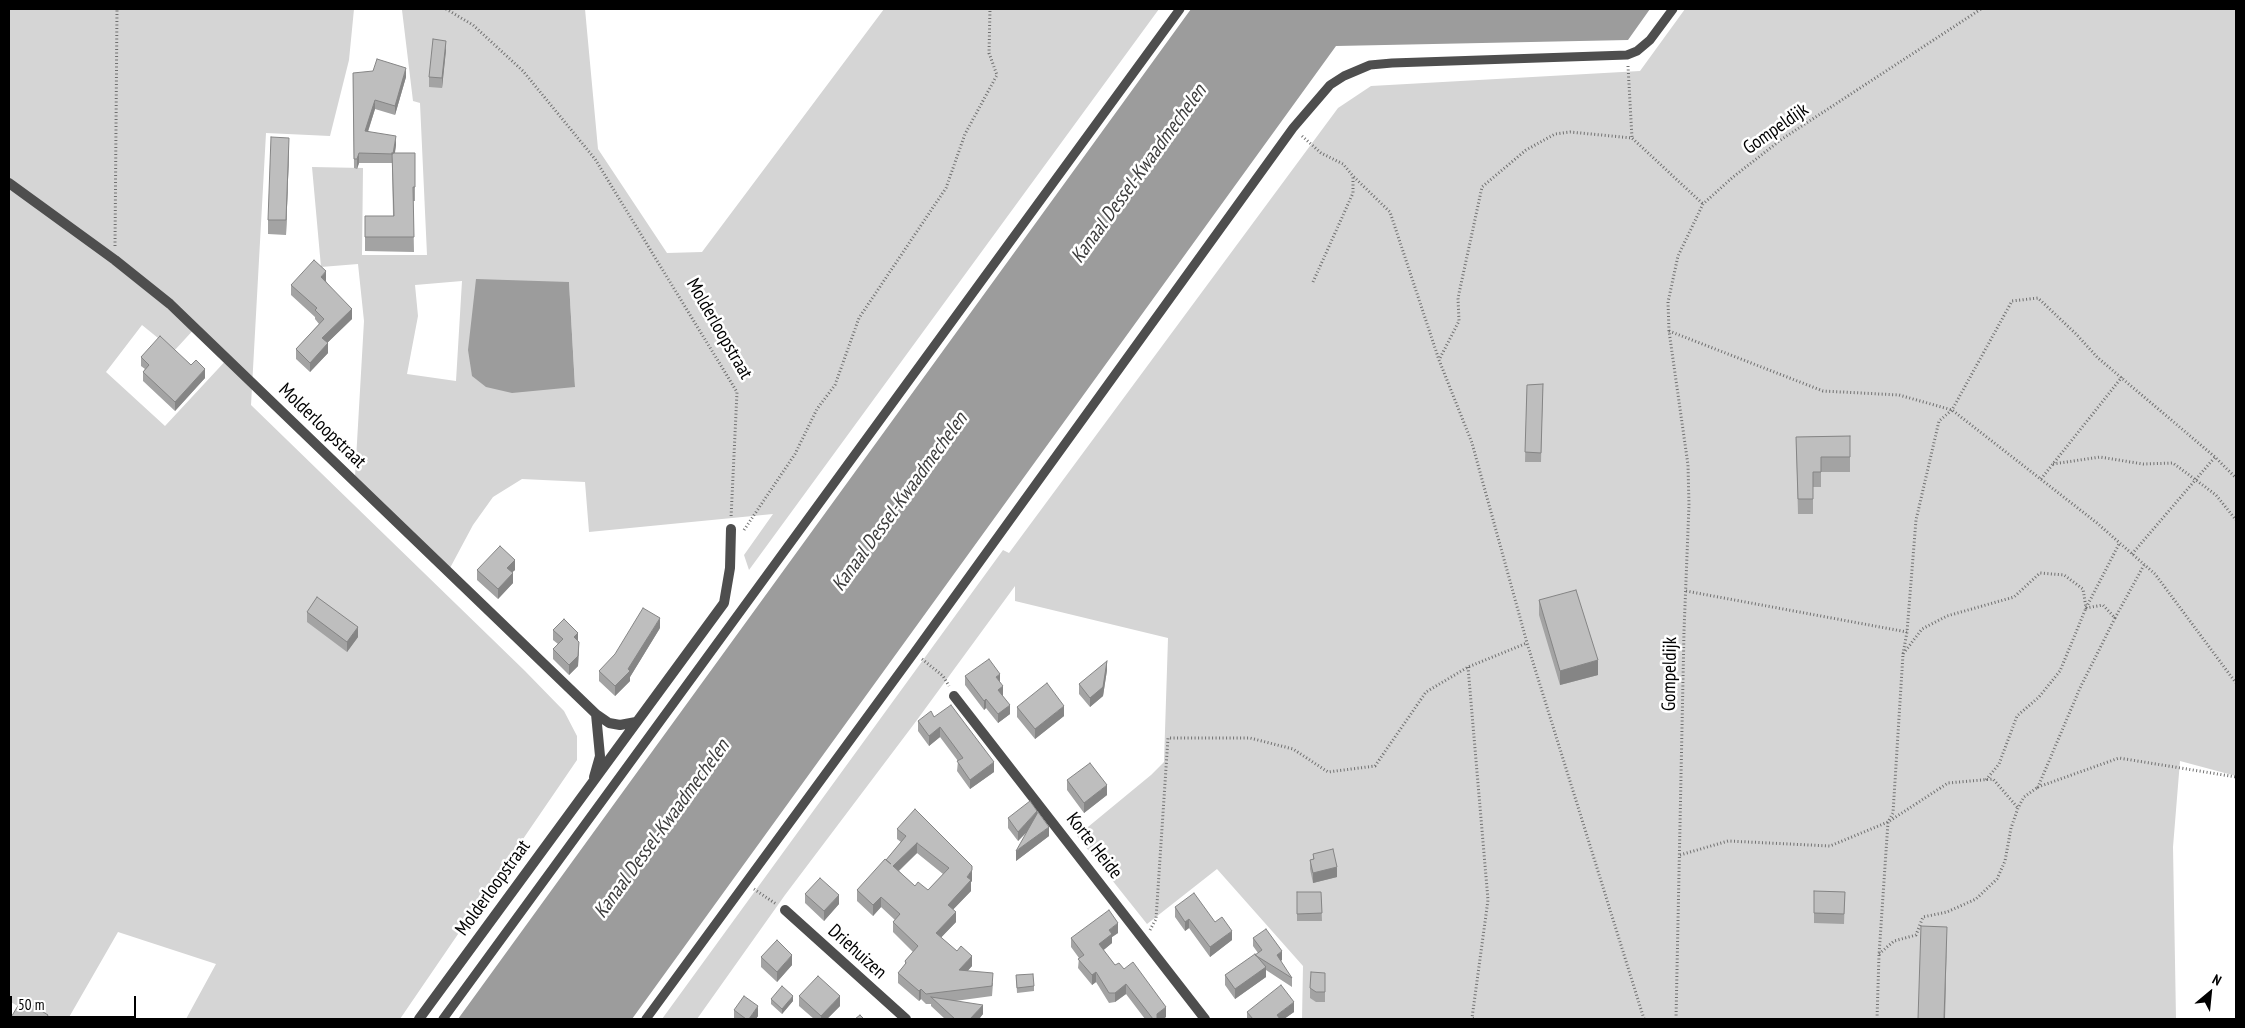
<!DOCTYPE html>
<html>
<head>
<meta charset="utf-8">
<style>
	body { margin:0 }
	#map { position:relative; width:2245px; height:1028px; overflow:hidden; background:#fff; font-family:"PT Sans Narrow",sans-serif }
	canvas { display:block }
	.frame { position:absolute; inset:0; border:10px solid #000; pointer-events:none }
	.north { position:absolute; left:2185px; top:968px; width:50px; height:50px; -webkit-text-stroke:4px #fff; paint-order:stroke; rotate:28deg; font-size:14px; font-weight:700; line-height:20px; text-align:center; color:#000 }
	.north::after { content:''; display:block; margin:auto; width:18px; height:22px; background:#000; clip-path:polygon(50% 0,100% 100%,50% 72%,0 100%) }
	.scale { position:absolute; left:10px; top:996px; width:126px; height:22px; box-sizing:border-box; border:2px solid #000; border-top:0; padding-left:6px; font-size:15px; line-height:18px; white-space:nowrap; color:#000; -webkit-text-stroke:4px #fff; paint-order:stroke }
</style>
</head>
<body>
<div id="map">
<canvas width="2245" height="1028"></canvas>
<div class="frame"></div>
<div class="north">N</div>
<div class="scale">50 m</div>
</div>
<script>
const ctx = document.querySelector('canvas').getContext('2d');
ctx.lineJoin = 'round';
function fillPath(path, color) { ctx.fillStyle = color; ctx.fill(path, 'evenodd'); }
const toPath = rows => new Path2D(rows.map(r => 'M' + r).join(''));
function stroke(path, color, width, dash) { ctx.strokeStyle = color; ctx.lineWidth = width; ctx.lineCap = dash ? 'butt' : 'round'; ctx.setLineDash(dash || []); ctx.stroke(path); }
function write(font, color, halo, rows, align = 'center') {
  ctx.font = font + ' "PT Sans Narrow",sans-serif'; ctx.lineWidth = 5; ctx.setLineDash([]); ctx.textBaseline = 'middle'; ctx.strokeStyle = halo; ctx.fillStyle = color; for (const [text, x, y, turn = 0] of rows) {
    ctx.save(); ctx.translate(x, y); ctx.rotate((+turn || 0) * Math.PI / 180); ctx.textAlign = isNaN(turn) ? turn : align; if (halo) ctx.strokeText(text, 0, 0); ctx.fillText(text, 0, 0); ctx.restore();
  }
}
fillPath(toPath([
	[9,9,354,9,349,60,330,136,266,133,251,405,525,671,564,711,577,736,577,760,400,1019,186,1019,216,964,118,932,68,1019,40,1019,9,1001],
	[142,325,174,351,197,326,230,356,165,426,106,372],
	[415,9,585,9,598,149,667,253,702,252,884,9,1159,9,749,570,744,555,773,514,589,532,585,482,522,479,493,497,473,525,450,568,355,477,364,321,358,264,321,267,312,167,363,168,362,255,427,255,420,103,413,101,402,10],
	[462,281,456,381,407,374,418,316,415,285],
	[569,282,575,386,547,389],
	[1685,9,2236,9,2236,776,2180,761,2173,847,2176,1019,1302,1019,1303,966,1217,869,1147,924,1077,836,1151,775,1164,762,1168,638,1015,601,1015,586,914,724,785,895,697,1019,662,1019,1003,550,1009,553,1338,108,1371,86,1640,71]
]), '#d5d5d5');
fillPath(toPath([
	[1191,9,1650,9,1628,40,1336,46,632,1019,458,1019],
	[476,279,569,282,575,387,512,393,486,387,472,376,468,350]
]), '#9c9c9c');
stroke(toPath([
	[446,9,473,25,523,71,595,159,737,392,731,518],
	[1628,66,1632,138],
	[1302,136,1321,153,1343,164,1353,176],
	[115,246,117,9],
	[1313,282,1353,193,1353,176,1390,212,1439,360],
	[1669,331,1823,391,1899,395,1952,410,2097,523,2155,574,2236,683],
	[2053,464,2100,457,2143,464,2173,463,2216,495,2236,520],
	[2041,479,2122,377],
	[744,530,795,454,817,409,835,385,859,318,946,188,965,134,997,75,989,53,990,9],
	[2132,554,2215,457],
	[1686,591,1907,632],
	[2115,618,2144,565],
	[1903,654,1907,632,1916,520,1939,421,1952,410,2012,301,2038,298,2076,334,2098,358,2215,457,2236,478],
	[922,659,943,676,949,686],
	[1468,667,1488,900,1472,1018,1474,1019],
	[1986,780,1999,764,2017,716,2039,697,2060,671,2086,608,2119,544],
	[1680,855,1728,841,1830,846,1888,822,1893,813,1903,654,1922,629,1947,616,2014,597,2040,573,2064,575,2083,589,2086,608,2103,605,2115,618,2080,688,2038,787,2119,758,2236,777],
	[754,889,776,904],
	[1150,930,1156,919,1168,738,1250,738,1293,749,1328,772,1375,766,1426,692,1468,667,1527,643],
	[1879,954,1894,941,1916,935,1923,917,1947,912,1976,899,1997,879,2005,861,2011,828,2018,808,2024,797,2038,787],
	[1644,1019,1527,643,1472,443,1439,360,1459,321,1458,298,1482,187,1526,150,1555,134,1570,132,1632,138,1703,204],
	[1676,1019,1684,631,1689,505,1688,465,1669,331,1668,302,1678,256,1703,204,1733,177,1782,139,1981,9],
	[1877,1019,1879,955,1888,822,1948,783,1993,779,2018,808]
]), '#707070', 3, [1, 2.5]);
stroke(toPath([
	[443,1019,1180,9],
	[646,1019,914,653,1293,128,1330,85,1344,76,1370,65,1392,63,1627,55,1637,51,1650,40,1673,9]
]), '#4e4e4e', 9);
stroke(toPath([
	[9,183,115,260,170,304,596,714,600,756,594,777],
	[954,696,1205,1019],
	[596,714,609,723,620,725,636,722],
	[785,910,906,1019],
	[419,1019,724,603,730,568,731,529]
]), '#4e4e4e', 10);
fillPath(toPath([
	[446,50,442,88,429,87,429,77],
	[353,73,406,77,395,115,375,109,368,132,396,145,395,153,415,153,415,201,413,201,414,252,365,251,365,216,393,216,392,163,359,163,357,169,354,168],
	[289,152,286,235,268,234,268,220],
	[326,281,352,319,327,343,328,353,310,372,296,359,296,349,319,324,315,319,315,317,291,295,291,285],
	[141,357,191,365,205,378,175,411,143,381,143,372,145,369,141,366],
	[1543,384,1541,462,1525,462,1527,385],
	[1850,436,1850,472,1821,472,1821,487,1813,487,1813,514,1798,514,1796,437],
	[477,570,515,570,512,572,513,583,498,599,477,580],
	[1539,600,1598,675,1560,685,1539,615],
	[307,612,358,637,347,652,307,622],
	[660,628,630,677,630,681,615,696,599,681,599,671],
	[553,630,578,641,579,652,578,666,569,675,553,659,553,649,558,644,553,640],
	[1107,670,1103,696,1090,707,1079,694,1079,684],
	[965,676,1000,682,1003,695,1002,696,1010,714,998,723,986,708,984,710,965,685],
	[1017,707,1064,716,1035,739,1017,717],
	[934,717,994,772,970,789,957,771,958,761,940,737,929,746,918,731,918,721],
	[1067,780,1107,795,1084,813,1067,790],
	[1008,818,1049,836,1016,861,1026,833,1018,841,1008,828],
	[897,829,972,881,971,882,971,891,953,909,956,922,941,937,972,966,967,971,993,983,992,996,955,1001,983,1014,979,1019,945,1019,931,1006,931,1004,926,1004,921,999,919,1001,898,983,898,973,905,965,905,961,913,952,893,932,893,922,895,920,881,907,873,916,857,901,857,890,886,860,901,842,897,839],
	[917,853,943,874,928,890,915,886,899,871],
	[1313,854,1337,877,1313,883,1310,869,1310,860,1313,859],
	[1814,891,1845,892,1844,924,1814,923],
	[1297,892,1321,892,1322,921,1297,921],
	[805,894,839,904,824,921,805,903],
	[1175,907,1215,922,1232,940,1210,957,1189,928,1185,931,1175,917],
	[1118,933,1112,937,1112,943,1103,950,1115,965,1124,969,1166,1017,1163,1019,1145,1019,1126,994,1115,1002,1109,1003,1096,982,1092,985,1078,968,1079,958,1071,947,1071,938],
	[1253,938,1282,960,1280,961,1292,978,1292,987,1266,970,1266,977,1235,999,1225,985,1225,975,1258,953,1253,946],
	[761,957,792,965,777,982,761,967],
	[1325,973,1325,1002,1316,1002,1310,998,1310,988],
	[1016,975,1034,986,1034,991,1017,993],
	[799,996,840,1006,827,1019,814,1019,799,1006],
	[771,999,793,1001,782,1014,771,1004],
	[734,1010,758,1016,756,1019,734,1019],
	[1247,1012,1294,1012,1284,1019,1247,1019]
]), '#a3a3a3');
fillPath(toPath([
	[446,41,446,50,442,88,442,78],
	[406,68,406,77,395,115,395,106],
	[375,100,375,109,365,140,365,131],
	[396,136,396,145,393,163,393,154],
	[289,138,289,152,286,235,286,220],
	[359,153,359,163,357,169,357,159],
	[326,271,326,281,321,287,321,277],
	[352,309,352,319,322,348,322,338],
	[328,343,328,353,310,372,310,363],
	[205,369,205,378,175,411,175,402],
	[515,560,515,570,507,577,507,568],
	[513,573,513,583,498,599,498,589],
	[660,618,660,628,630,677,630,681,615,696,615,686,628,669],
	[358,627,358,637,347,652,347,642],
	[578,633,578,642,574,637],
	[579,642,578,666,569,675,569,665],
	[1598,660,1598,675,1560,685,1560,671],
	[1107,661,1107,670,1103,696,1090,707,1090,698],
	[1000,674,1000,683,996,677],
	[1003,686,1003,695,998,699,998,690],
	[986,699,986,708,984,710,984,701],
	[1010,705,1010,714,998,723,998,714],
	[1064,706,1064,716,1035,739,1035,729],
	[940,727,940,737,929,746,929,736],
	[994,762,994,772,970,789,970,780],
	[1107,785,1107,795,1084,813,1084,803],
	[1037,811,1037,821,1018,841,1018,832],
	[1049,827,1049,836,1016,861,1016,851],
	[917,843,917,853,893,876,893,866],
	[1337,867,1337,877,1313,883,1313,873],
	[972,870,972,881,971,882,971,891,948,915,948,905,967,877],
	[839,895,839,904,824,921,824,911],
	[881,897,881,907,873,916,873,905],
	[956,912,956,922,936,943,936,933],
	[1189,919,1189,928,1185,931,1185,922],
	[1118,923,1118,933,1112,937,1112,943,1099,954,1099,944,1109,930],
	[1947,927,1945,1019,1944,1019],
	[1232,931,1232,940,1210,957,1210,947],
	[1282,951,1282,960,1277,964,1277,955],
	[792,955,792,965,777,982,777,972],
	[972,956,972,966,959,981,959,970],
	[1266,967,1266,977,1235,999,1235,989],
	[1096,972,1096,982,1092,985,1092,975],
	[1126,984,1126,994,1115,1002,1115,993],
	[921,989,921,999,919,1001,919,991],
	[793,996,793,1001,782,1014,782,1009],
	[840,996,840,1006,827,1019,821,1019,821,1016],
	[1294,1002,1294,1012,1284,1019,1277,1019,1277,1015],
	[983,1005,983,1014,979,1019,970,1019],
	[758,1006,758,1016,756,1019,749,1019],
	[1166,1007,1166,1017,1163,1019,1157,1019,1157,1014]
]), '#858585');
const building = toPath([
	[433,39,446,41,442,78,429,77,433,39],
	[377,59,406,68,395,106,375,100,365,131,396,136,393,154,359,153,357,159,354,159,353,73,373,71,377,59],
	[271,137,289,138,286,220,268,220,271,137],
	[392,153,415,153,415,187,413,187,414,237,365,237,365,216,394,216,392,153],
	[314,260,326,271,321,277,352,309,322,338,328,343,310,363,296,349,324,319,315,310,317,308,291,285,314,260],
	[160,336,191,365,196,360,205,369,175,402,143,372,149,365,141,357,160,336],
	[1543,384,1541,453,1525,452,1527,385,1543,384],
	[1850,436,1850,457,1821,457,1821,472,1813,472,1813,499,1798,499,1796,437,1850,436],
	[500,546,515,560,507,568,513,573,498,589,477,570,500,546],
	[1576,590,1598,660,1560,671,1539,600,1576,590],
	[317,597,358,627,347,642,307,612,317,597],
	[643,608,660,618,628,669,630,671,615,686,599,671,615,654,643,608],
	[564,619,578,633,574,637,579,642,578,656,569,665,553,649,563,639,553,630,564,619],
	[989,659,1000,674,996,677,1003,686,998,690,1010,705,998,714,986,699,984,701,965,676,989,659],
	[1107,661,1103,687,1090,698,1079,684,1107,661],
	[1047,683,1064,706,1035,729,1017,707,1047,683],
	[951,705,994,762,970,780,957,761,963,758,940,727,929,736,918,721,931,711,934,717,951,705],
	[1090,763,1107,785,1084,803,1067,780,1090,763],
	[1030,801,1037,811,1018,832,1008,818,1030,801],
	[915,809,972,866,972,870,967,877,971,880,948,905,956,912,936,933,957,951,961,946,972,956,959,970,993,973,992,986,926,994,921,989,919,991,898,973,906,963,905,961,918,946,893,922,900,914,881,897,873,905,857,890,885,859,891,864,886,860,906,836,897,829,915,809],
	[917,843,949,868,928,890,918,882,915,886,893,866,917,843],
	[1038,812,1049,827,1016,851,1038,812],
	[1333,849,1337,867,1313,873,1310,860,1314,859,1313,854,1333,849],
	[820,878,839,895,824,911,805,894,820,878],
	[1814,891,1845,892,1844,914,1814,913,1814,891],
	[1297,892,1321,892,1322,913,1297,914,1297,892],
	[1194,893,1215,922,1222,917,1232,931,1210,947,1189,919,1185,922,1175,907,1194,893],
	[1109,910,1118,923,1109,930,1112,934,1099,944,1115,965,1119,963,1124,969,1133,962,1166,1007,1157,1014,1157,1019,1153,1019,1126,984,1115,993,1109,993,1096,972,1092,975,1078,959,1084,955,1071,938,1109,910],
	[1921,926,1947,927,1944,1019,1918,1019,1921,926],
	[1266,929,1282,951,1277,955,1292,978,1255,955,1262,950,1253,938,1266,929],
	[777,940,792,955,777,972,761,957,777,940],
	[1255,954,1266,967,1235,989,1225,975,1255,954],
	[1311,972,1325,973,1325,992,1316,992,1310,988,1311,972],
	[1033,974,1034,986,1017,988,1016,975,1033,974],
	[818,976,840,996,821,1016,799,996,818,976],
	[1281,985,1294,1002,1277,1015,1280,1019,1253,1019,1247,1012,1281,985],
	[782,986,793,996,782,1009,771,999,782,986],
	[744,996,758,1006,749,1019,746,1019,734,1010,744,996],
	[931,997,983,1005,970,1019,955,1019,931,997],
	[22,999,48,1015,46,1019,10,1019,22,999],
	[860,1015,864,1019,855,1019,860,1015]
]);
fillPath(building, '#bebebe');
stroke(building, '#858585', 1);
write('19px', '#000', '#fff', [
	["Gompeldijk",1776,129,-35],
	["Molderloopstraat",719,329,60],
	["Molderloopstraat",322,426,44],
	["Gompeldijk",1670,674,-89],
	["Korte Heide",1094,846,52],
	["Molderloopstraat",493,888,-54],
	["Driehuizen",857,952,42]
]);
write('italic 20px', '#3d3d3d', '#fff', [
	["Kanaal Dessel-Kwaadmechelen",1139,174,-54],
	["Kanaal Dessel-Kwaadmechelen",900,502,-54],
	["Kanaal Dessel-Kwaadmechelen",662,829,-54]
]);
</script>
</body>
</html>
